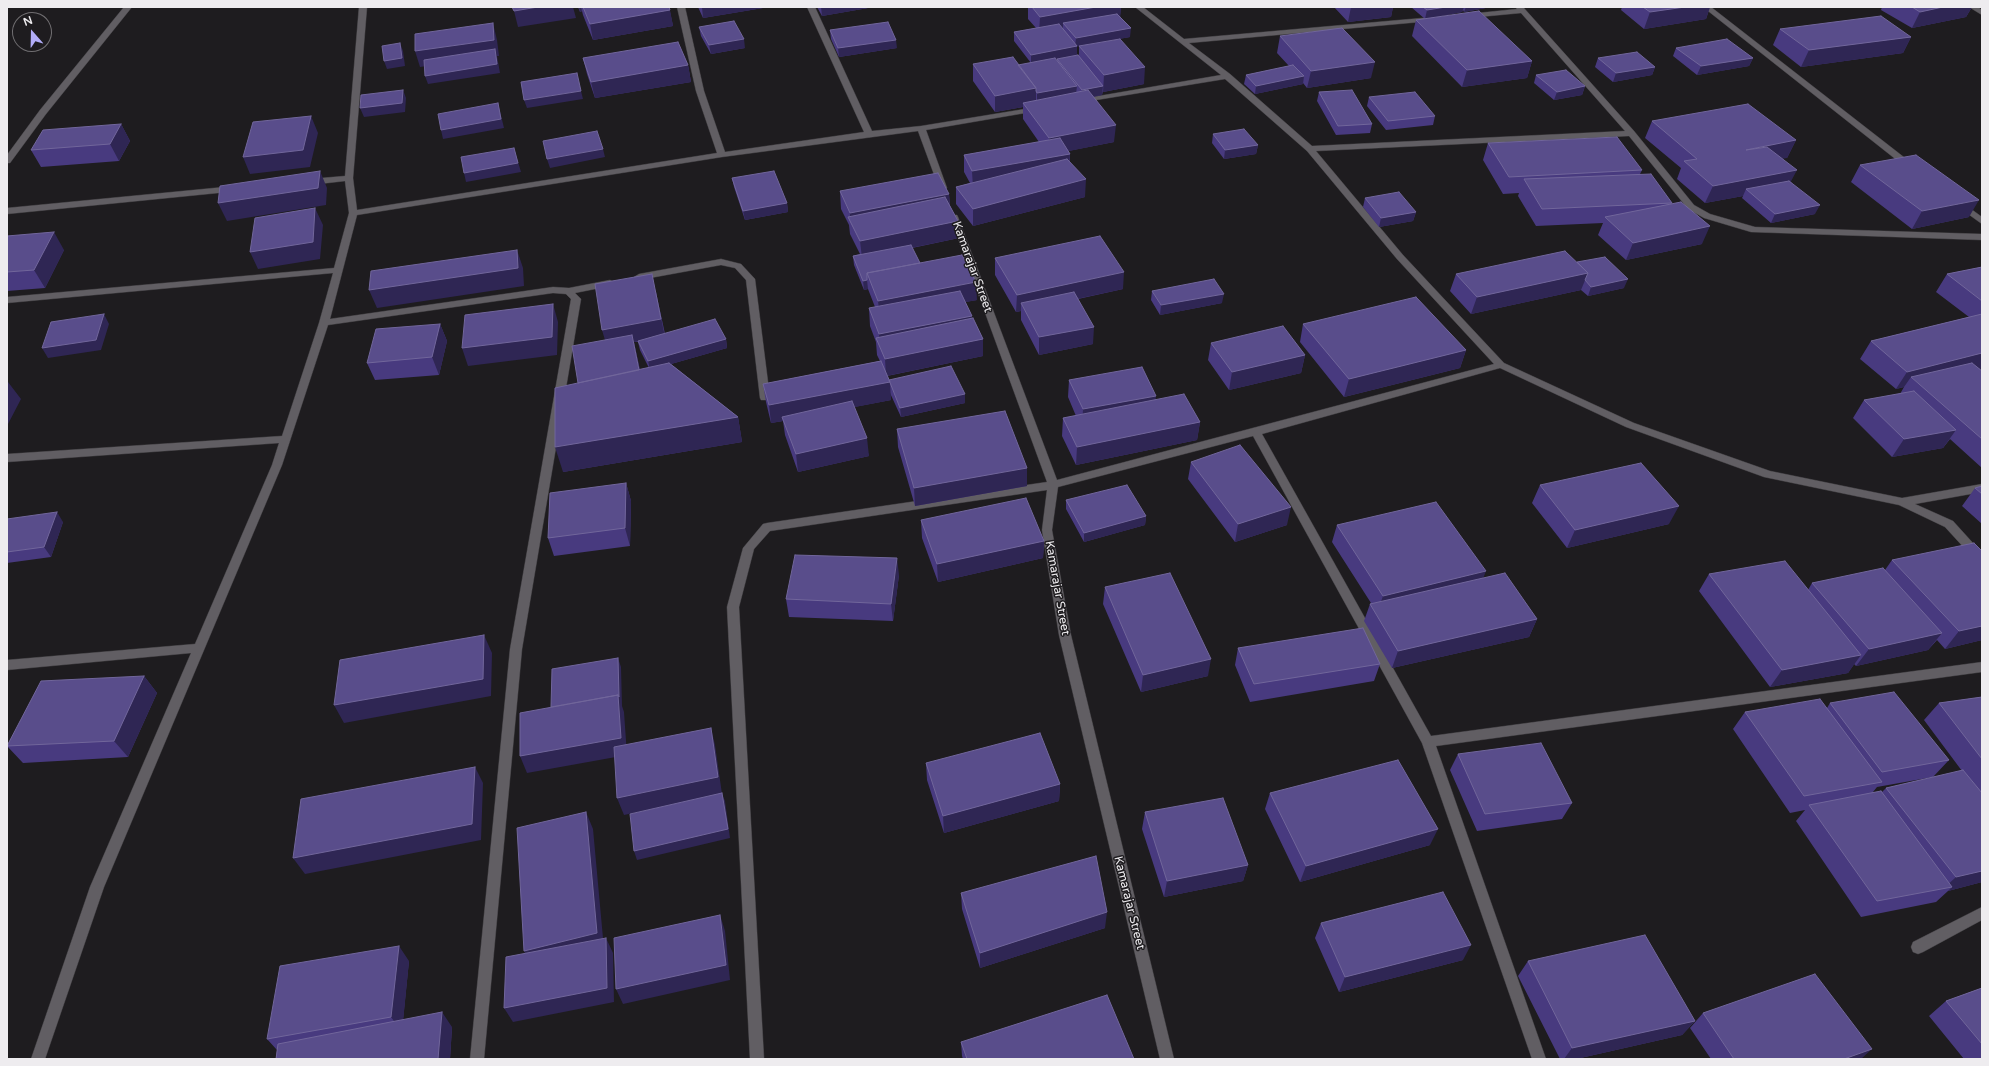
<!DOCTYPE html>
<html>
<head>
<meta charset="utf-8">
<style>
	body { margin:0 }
	#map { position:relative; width:1989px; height:1066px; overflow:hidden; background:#1e1c1f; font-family:"Varela Round",sans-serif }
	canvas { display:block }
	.frame { position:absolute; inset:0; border:8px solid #eeecef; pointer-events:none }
	.north { position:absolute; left:12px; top:12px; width:40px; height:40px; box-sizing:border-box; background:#1e1c1f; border:1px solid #716f72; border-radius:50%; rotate:340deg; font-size:11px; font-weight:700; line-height:16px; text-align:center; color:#eeecef }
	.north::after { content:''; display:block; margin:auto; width:14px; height:18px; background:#b2adf9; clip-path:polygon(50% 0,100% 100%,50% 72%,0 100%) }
</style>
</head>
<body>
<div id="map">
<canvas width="1989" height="1066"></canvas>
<div class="frame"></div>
<div class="north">N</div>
</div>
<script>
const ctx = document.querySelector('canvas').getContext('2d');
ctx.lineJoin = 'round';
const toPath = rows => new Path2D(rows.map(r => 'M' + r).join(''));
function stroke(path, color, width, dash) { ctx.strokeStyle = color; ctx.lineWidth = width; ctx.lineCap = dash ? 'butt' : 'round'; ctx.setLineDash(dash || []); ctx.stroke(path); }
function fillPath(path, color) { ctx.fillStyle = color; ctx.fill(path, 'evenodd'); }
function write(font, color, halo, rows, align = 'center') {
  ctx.font = font + ' "Varela Round",sans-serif'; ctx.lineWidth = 3; ctx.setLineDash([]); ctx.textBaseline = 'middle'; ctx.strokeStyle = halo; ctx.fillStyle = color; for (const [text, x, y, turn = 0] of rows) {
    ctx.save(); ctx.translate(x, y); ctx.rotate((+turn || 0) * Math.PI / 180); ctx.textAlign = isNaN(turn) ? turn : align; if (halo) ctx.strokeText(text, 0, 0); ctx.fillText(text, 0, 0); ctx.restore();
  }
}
const minor = toPath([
	[124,7,132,7,46,114,10,163,7,163,7,155,40,110,124,7],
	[359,7,367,7,353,178,357,210,717,153,696,91,677,7,685,7,704,91,725,152,864,132,807,7,815,7,872,131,921,126,1037,107,1041,109,1037,111,926,130,947,188,943,191,939,188,918,131,722,157,357,215,330,319,553,287,569,288,610,280,615,283,610,286,575,293,581,299,522,649,484,1059,470,1059,510,649,571,299,566,294,553,293,328,325,282,465,104,887,45,1059,31,1059,90,887,191,653,7,670,7,660,195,644,272,465,279,443,7,462,7,454,282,436,319,323,333,273,7,303,7,297,334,268,349,213,345,181,310,185,306,182,310,179,345,176,359,7],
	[1135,7,1143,7,1184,39,1434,17,1435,19,1431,21,1189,43,1230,74,1312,146,1625,131,1521,13,1468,18,1464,16,1468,14,1517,9,1515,7,1523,7,1634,131,1694,205,1710,214,1755,227,1982,234,1982,240,1751,232,1704,218,1688,209,1629,136,1316,151,1403,255,1504,363,1634,423,1770,471,1902,498,1982,484,1982,492,1915,504,1953,521,1982,553,1982,564,1978,563,1945,527,1899,505,1764,477,1626,427,1500,368,1262,434,1431,736,1982,662,1982,672,1436,746,1546,1059,1532,1059,1422,743,1253,436,1058,487,1052,530,1071,635,1174,1059,1160,1059,1059,635,1042,530,1047,490,770,531,754,549,739,607,764,1059,750,1059,727,607,743,548,763,524,767,523,1047,482,950,217,951,215,957,215,958,217,1057,480,1494,364,1397,259,1307,151,1225,79,1078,103,1078,99,1081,99,1221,75,1135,7],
	[1703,7,1711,7,1914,165,1914,169,1908,169,1703,7],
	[1969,7,1978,7,1982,10,1982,15,1969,7],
	[235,186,239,189,238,191,7,214,7,208,235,186],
	[1960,201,1982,217,1982,224,1957,206,1957,202,1960,201],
	[721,259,741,264,755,279,770,398,769,400,761,400,760,398,746,280,735,268,721,265,639,280,634,277,639,274,721,259],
	[1982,907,1982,920,1923,952,1918,954,1913,952,1911,947,1913,942,1982,907]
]);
stroke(minor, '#3b393c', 1);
fillPath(minor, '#615e63');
fillPath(toPath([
	[578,7,669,7,673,26,593,40,583,15,582,11,580,12],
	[698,7,769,7,703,18],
	[817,7,868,7,868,8,822,16],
	[1028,7,1121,7,1120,16,1130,37,1077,46,1077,55,1055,59,1057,61,1057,59,1079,56,1079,46,1144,84,1103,92,1103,91,1102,95,1093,97,1114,142,1068,151,1070,154,1070,162,1085,197,973,226,956,204,956,187,970,183,964,172,964,155,1039,142,1023,119,1023,107,995,112,973,81,973,64,1018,65,1031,63,1014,41,1014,32,1036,28,1028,19],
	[1334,7,1393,7,1391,17,1348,22],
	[1411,7,1491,7,1464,12,1463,10,1462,12,1425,19,1532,61,1527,78,1462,87,1412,36,1416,20,1425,19],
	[1622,7,1710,7,1706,19,1644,29,1621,10],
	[1882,7,1972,7,1966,17,1912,28,1881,10],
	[699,27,745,48,711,54,701,36],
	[1780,29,1911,37,1903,53,1801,67,1773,45],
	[830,30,897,48,839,57,831,39],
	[1280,36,1371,78,1307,88,1303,83,1303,84,1255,94,1244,84,1246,75,1289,66,1277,53],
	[1676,48,1753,58,1749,66,1697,75,1673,56],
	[583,58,688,65,691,82,595,98,587,74],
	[1598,58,1655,67,1652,75,1613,82,1595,67],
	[1536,75,1585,86,1582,95,1554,100,1534,83],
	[1319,92,1372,124,1370,133,1336,135,1317,101],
	[1369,97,1435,116,1433,125,1386,130,1367,106],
	[1652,121,1796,140,1787,158,1782,158,1791,182,1815,214,1771,223,1742,198,1743,196,1705,203,1677,179,1681,168,1645,138],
	[121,124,130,141,119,161,41,167,31,150],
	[1213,134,1258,145,1256,154,1224,159,1212,143],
	[1488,143,1642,170,1640,174,1672,203,1671,204,1702,244,1626,260,1598,235,1603,223,1536,226,1518,196,1519,193,1503,194,1483,160],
	[1860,165,1969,217,1912,229,1851,182],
	[732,178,787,203,788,212,745,220,734,187],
	[840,191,949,194,950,206,958,221,959,238,912,248,920,263,977,300,965,302,972,316,972,318,983,339,983,356,887,376,889,380,965,403,901,417,890,393,891,400,854,407,869,456,798,472,785,435,783,421,771,423,766,402,763,384,880,361,877,355,876,342,870,326,869,308,875,307,868,289,864,290,854,265,853,256,860,254,850,234,849,225,841,209],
	[1365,198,1416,212,1413,221,1379,227,1363,207],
	[7,236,64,250,45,288,7,291],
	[995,258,1123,289,1078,299,1093,344,1039,355,1021,320,1021,311,1016,312,995,275],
	[1577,262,1624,288,1588,296,1581,290,1471,314,1450,291,1456,274],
	[1982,267,1982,368,1979,369,1982,371,1982,468,1950,439,1943,448,1892,457,1853,418,1864,400,1900,394,1904,387,1896,389,1860,359,1871,341,1969,317,1936,292,1947,274],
	[1152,291,1222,303,1160,315,1151,300],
	[656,292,665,334,726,339,727,348,671,364,738,417,742,442,563,472,578,383,605,340],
	[634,342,638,342,640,350,649,368,640,370],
	[440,324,447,341,439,375,375,380,367,363],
	[1303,324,1466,350,1460,368,1344,397,1300,342],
	[1211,343,1305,355,1301,373,1229,390,1208,360],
	[1069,380,1156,399,1200,422,1197,440,1076,465,1062,436,1063,418,1076,416,1068,397],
	[897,429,1027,486,915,506,898,447],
	[1191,462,1287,525,1235,542,1188,479],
	[626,483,631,501,630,546,554,556,548,538],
	[1540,485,1669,524,1567,548,1532,503],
	[1982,486,1982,524,1962,506,1975,488],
	[1066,500,1146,516,1145,525,1084,542,1066,509],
	[7,519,63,522,51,557,7,563],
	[921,520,1044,541,1043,558,938,582,922,538],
	[1337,525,1483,578,1537,619,1529,637,1392,668,1364,621,1370,604,1371,603,1332,542],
	[1982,551,1982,640,1945,649,1937,640,1928,650,1856,666,1854,664,1848,673,1770,687,1699,591,1709,574,1808,590,1812,583,1885,570,1892,560],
	[899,575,893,621,789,617,786,599],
	[1105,587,1208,676,1141,692,1103,604],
	[1238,648,1380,664,1374,681,1250,702,1235,665],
	[144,676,157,693,128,757,23,763,7,746],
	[1982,697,1982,882,1948,891,1936,902,1861,917,1796,821,1805,810,1790,813,1733,729,1745,712,1827,708,1830,703,1949,760,1933,777,1877,787,1873,792,1882,792,1886,788,1962,771,1924,720,1939,703],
	[1458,754,1572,803,1562,819,1477,831,1450,770],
	[926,763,1060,784,1059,801,944,833,927,780],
	[1270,793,1430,845,1300,882,1265,809],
	[1145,812,1248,865,1243,881,1164,897,1142,829],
	[961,893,1105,928,980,968,962,909],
	[1321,923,1463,960,1339,992,1315,938],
	[409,961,403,1020,452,1027,450,1059,276,1059,277,1050,267,1039],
	[1528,961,1695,1021,1682,1035,1576,1059,1560,1059,1518,976],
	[1982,988,1982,1059,1964,1059,1929,1016,1946,1001],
	[1703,1013,1861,1059,1711,1059,1690,1028],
	[961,1042,1134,1059,963,1059,962,1056]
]), '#483a7f');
fillPath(toPath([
	[538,7,573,7,576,18,518,27,514,11],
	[579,7,581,7,582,11,580,12],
	[702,7,769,7,703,18],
	[821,7,868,7,868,8,822,16],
	[1096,7,1121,7,1120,19,1063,23,1063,29,1039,33,1040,17],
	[1351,7,1393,7,1391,17,1348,22],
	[1446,7,1464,7,1462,12,1425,19,1427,10],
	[1466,7,1491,7,1464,12],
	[1685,7,1710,7,1706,19,1644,29,1650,12],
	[1943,7,1972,7,1966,17,1912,28,1920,12],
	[670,10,673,26,593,40,590,24],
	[493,23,497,40,499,56,497,56,500,73,428,84,425,76,496,56,420,67,415,51],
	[1131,28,1130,37,1075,47,1076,38],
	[1911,37,1903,53,1801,67,1809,50],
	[744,39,745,48,711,54,709,45],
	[896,40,897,48,839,57,838,48],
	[400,43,403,51,405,66,387,69,384,61],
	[1077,46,1077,55,1031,63,1031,55],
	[1753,58,1749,66,1697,75,1701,66],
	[1532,61,1527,78,1462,87,1467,70],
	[1375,62,1371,78,1307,88,1311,71],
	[688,65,691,82,595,98,591,82],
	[1145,67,1144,84,1103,92,1104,75],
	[1655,67,1652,75,1613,82,1616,73],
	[1304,76,1303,84,1255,94,1256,86],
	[1077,86,1076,94,1037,102,1037,93],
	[1103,86,1102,95,1081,99,1082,90],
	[1585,86,1582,95,1554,100,1557,92],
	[1036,88,1036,105,1023,103,1023,107,995,112,995,96],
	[403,90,406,98,405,112,364,117,360,108],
	[581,91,583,99,527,108,524,100],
	[498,103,504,128,443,139,441,130],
	[311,116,318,133,310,167,250,174,243,157],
	[121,124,130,141,119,161,110,144],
	[1116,125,1114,142,1049,155,1049,138],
	[1796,140,1787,158,1739,167,1746,150],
	[1258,145,1256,154,1224,159,1225,150],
	[514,148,521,172,466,182,464,173],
	[603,149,605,157,550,168,547,159],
	[1070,154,1069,171,973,188,972,171],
	[1797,170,1788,187,1746,189,1743,196,1705,203,1713,186],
	[320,171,327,188,326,205,227,221,218,203],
	[1086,179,1085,197,973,226,973,209],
	[949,194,950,212,850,221,850,213],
	[1979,200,1969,217,1912,229,1922,211],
	[787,203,788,212,745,220,743,211],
	[1820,205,1815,214,1771,223,1775,214],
	[315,208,323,225,320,259,258,269,250,252],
	[1416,212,1413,221,1379,227,1381,218],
	[958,221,959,238,862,258,860,241],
	[1710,226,1702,244,1626,260,1633,243],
	[54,232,64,250,45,288,34,270],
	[517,250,523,268,524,286,377,308,369,290],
	[1124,272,1123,289,1025,310,1021,303,1021,311,1016,312,1017,295],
	[1588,273,1581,290,1471,314,1477,297],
	[652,274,665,337,634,342,644,391,584,403,607,347,602,330],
	[1628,279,1624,288,1588,296,1591,287],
	[867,280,868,289,864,290,863,281],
	[976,282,977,300,880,318,878,301],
	[1224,294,1222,303,1160,315,1161,305],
	[553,304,558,322,557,355,468,366,462,348],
	[104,314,109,324,101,350,48,358,42,348],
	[972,316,972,334,880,347,879,334],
	[440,324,447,341,439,375,432,357],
	[1094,327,1093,344,1039,355,1039,337],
	[726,339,727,348,650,370,648,361],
	[983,339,983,356,886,376,885,359],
	[1466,350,1460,368,1344,397,1349,379],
	[1982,353,1982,368,1919,384,1911,377,1904,387,1896,389,1907,372],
	[1305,355,1301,373,1229,390,1232,372],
	[8,382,21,399,7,426,7,384],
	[890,382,891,400,784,421,782,417,783,421,771,423,769,405],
	[965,394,965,403,901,417,900,408],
	[1156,396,1154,414,1082,427,1083,409],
	[738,417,742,442,563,472,555,447],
	[1200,422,1197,440,1076,465,1077,447],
	[1956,430,1943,448,1892,457,1904,439],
	[867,438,869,456,798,472,796,454],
	[1027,468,1027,486,915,506,914,488],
	[626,483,631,501,630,546,625,528],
	[1679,506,1669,524,1567,548,1575,530],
	[1291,507,1287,525,1235,542,1238,524],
	[57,512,63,522,51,557,44,547],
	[1146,516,1145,525,1084,542,1084,533],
	[1044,541,1043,558,938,582,937,564],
	[897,558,899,575,893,621,891,604],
	[1486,571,1479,589,1377,613,1383,596],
	[1537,619,1529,637,1392,668,1398,651],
	[1982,626,1982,640,1945,649,1959,631],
	[1942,633,1928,650,1856,666,1869,649],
	[484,635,492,653,491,696,344,723,334,705],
	[1861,655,1848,673,1770,687,1782,670],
	[618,658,621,667,622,706,624,712,627,755,527,773,520,756,555,718],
	[1211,659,1208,676,1141,692,1143,675],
	[144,676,157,693,128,757,114,741],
	[711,728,715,745,722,794,725,801,730,838,637,860,634,851,722,794,624,815,617,798],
	[475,767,483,783,481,840,305,874,293,858],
	[1060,784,1059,801,944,833,943,816],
	[586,812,593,829,604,949,532,967,524,951],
	[1438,829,1430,845,1300,882,1306,866],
	[1248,865,1243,881,1164,897,1167,881],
	[1982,871,1982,882,1948,891,1952,887,1944,888,1956,877],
	[1107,912,1105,928,980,968,980,953],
	[720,915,725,931,730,980,623,1004,616,989],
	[606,938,613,953,614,1002,513,1022,504,1008],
	[1471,945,1463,960,1339,992,1345,977],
	[399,946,409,961,402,1032,391,1017],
	[442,1012,452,1027,450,1059,438,1059],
	[1695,1021,1682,1035,1576,1059,1564,1059,1572,1048],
	[1872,1049,1861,1059,1844,1059]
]), '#2f2654');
const building = toPath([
	[512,7,538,7,514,11,512,7],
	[583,7,669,7,670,10,590,24,583,7],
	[1032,7,1096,7,1040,17,1032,7],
	[1423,7,1446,7,1427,10,1423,7],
	[1643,7,1685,7,1650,12,1643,7],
	[1912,7,1943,7,1920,12,1912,7],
	[1479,11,1532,61,1467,70,1416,20,1479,11],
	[1117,14,1131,28,1076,38,1063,23,1117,14],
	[1881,16,1911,37,1809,50,1780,29,1881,16],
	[734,21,744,39,709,45,699,27,734,21],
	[888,22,896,40,838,48,830,30,888,22],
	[493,23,494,40,415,51,415,34,493,23],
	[1059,24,1077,46,1031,55,1014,32,1059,24],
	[1342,28,1375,62,1311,71,1280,36,1342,28],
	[1120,39,1145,67,1104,75,1079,46,1120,39],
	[1727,39,1753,58,1701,66,1676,48,1727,39],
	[678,42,688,65,591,82,583,58,678,42],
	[400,43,402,58,384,61,382,46,400,43],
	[495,49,497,64,425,76,424,60,495,49],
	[1637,52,1655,67,1616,73,1598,58,1637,52],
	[1078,55,1103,86,1082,90,1057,59,1078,55],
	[1013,57,1036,88,995,96,973,64,1013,57],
	[1055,58,1077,86,1037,93,1036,91,1036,88,1018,65,1055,58],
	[1293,65,1304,76,1256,86,1246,75,1293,65],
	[1566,70,1585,86,1557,92,1536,75,1566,70],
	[577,73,581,91,524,100,521,82,577,73],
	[403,90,402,103,360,108,361,95,403,90],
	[1088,90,1116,125,1049,138,1023,103,1088,90],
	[1352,90,1372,124,1338,126,1319,92,1352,90],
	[1415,92,1435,116,1388,121,1369,97,1415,92],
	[498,103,501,119,441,130,438,114,498,103],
	[1748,104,1796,140,1746,150,1767,147,1797,170,1713,186,1684,161,1697,159,1652,121,1748,104],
	[311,116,303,150,243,157,253,122,311,116],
	[121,124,110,144,31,150,43,130,121,124],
	[1244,129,1258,145,1225,150,1213,134,1244,129],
	[597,131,603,149,547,159,543,141,597,131],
	[1617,137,1642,170,1509,177,1488,143,1617,137],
	[1060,138,1070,154,972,171,964,155,1060,138],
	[514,148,518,163,464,173,461,157,514,148],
	[1916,155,1979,200,1922,211,1860,165,1916,155],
	[1067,159,1086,179,973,209,956,187,1067,159],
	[320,171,318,188,218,203,220,186,320,171],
	[774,171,787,203,743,211,732,178,774,171],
	[938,173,949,194,850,213,840,191,938,173],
	[1651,174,1672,203,1542,209,1524,179,1651,174],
	[1789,181,1820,205,1775,214,1746,189,1789,181],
	[1399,192,1416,212,1381,218,1365,198,1399,192],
	[945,197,958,221,860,241,848,217,945,197],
	[1681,202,1710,226,1633,243,1605,217,1681,202],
	[315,208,313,242,250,252,255,218,315,208],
	[54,232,34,270,7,272,7,236,54,232],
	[1100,236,1124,272,1017,295,995,258,1100,236],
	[911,245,920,263,867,273,867,280,863,281,853,256,911,245],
	[517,250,518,268,369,290,371,271,517,250],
	[1565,251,1588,273,1477,297,1456,274,1565,251],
	[962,255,976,282,878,301,867,273,962,255],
	[1605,257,1628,279,1591,287,1585,280,1588,273,1577,262,1605,257],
	[1982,267,1982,301,1947,274,1982,267],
	[652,274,661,319,602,330,595,284,652,274],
	[1214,279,1224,294,1161,305,1152,291,1214,279],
	[960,291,972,316,879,334,869,308,960,291],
	[1074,292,1094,327,1039,337,1021,303,1074,292],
	[1416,297,1466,350,1349,379,1303,324,1416,297],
	[553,304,552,337,462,348,465,315,553,304],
	[104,314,96,340,42,348,51,322,104,314],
	[1982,314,1982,353,1907,372,1871,341,1982,314],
	[973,318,983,339,885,359,876,338,973,318],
	[715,319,726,339,648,361,638,341,715,319],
	[440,324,432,357,367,363,376,329,440,324],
	[1283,326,1305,355,1232,372,1211,343,1283,326],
	[632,335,639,370,578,383,572,346,632,335],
	[881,361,890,382,769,405,763,384,881,361],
	[669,363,738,417,555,447,555,388,669,363],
	[1972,363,1982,371,1982,439,1911,377,1972,363],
	[951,366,965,394,900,408,889,380,951,366],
	[1142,367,1156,396,1083,409,1069,380,1142,367],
	[1914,391,1956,430,1904,439,1864,400,1914,391],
	[1184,394,1200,422,1077,447,1063,418,1184,394],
	[852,401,867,438,796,454,782,417,852,401],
	[1005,411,1027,468,914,488,897,429,1005,411],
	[1240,445,1291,507,1238,524,1191,462,1240,445],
	[1641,463,1679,506,1575,530,1540,485,1641,463],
	[626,483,625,528,548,538,550,493,626,483],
	[1127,485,1146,516,1084,533,1066,500,1127,485],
	[1982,486,1982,494,1975,488,1982,486],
	[1026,498,1044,541,937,564,921,520,1026,498],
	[1436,502,1486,571,1383,596,1337,525,1436,502],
	[57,512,44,547,7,552,7,519,57,512],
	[1974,543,1982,551,1982,626,1959,631,1892,560,1974,543],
	[795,555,897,558,891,604,786,599,795,555],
	[1785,561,1861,655,1782,670,1709,574,1785,561],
	[1883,568,1942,633,1869,649,1812,583,1883,568],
	[1170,573,1211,659,1143,675,1105,587,1170,573],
	[1505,573,1537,619,1398,651,1370,604,1505,573],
	[1363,628,1380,664,1254,684,1238,648,1363,628],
	[484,635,483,679,334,705,340,660,484,635],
	[618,658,619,697,618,695,551,707,552,669,618,658],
	[144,676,114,741,7,746,41,681,144,676],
	[1894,692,1949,760,1882,772,1830,703,1894,692],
	[618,695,621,738,520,756,520,713,618,695],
	[1982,697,1982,759,1939,703,1982,697],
	[1820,699,1882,782,1804,796,1745,712,1820,699],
	[711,728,718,777,617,798,614,747,711,728],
	[1040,733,1060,784,943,816,926,763,1040,733],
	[1541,743,1572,803,1485,814,1458,754,1541,743],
	[1398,760,1438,829,1306,866,1270,793,1398,760],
	[475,767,472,824,293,858,301,799,475,767],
	[1963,770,1982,793,1982,871,1956,877,1886,788,1963,770],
	[1881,791,1952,887,1877,901,1809,805,1881,791],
	[722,793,728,829,634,851,630,814,722,793],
	[1223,798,1248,865,1167,881,1145,812,1223,798],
	[586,812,597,933,524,951,517,828,586,812],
	[1096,856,1107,912,980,953,961,893,1096,856],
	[1443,892,1471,945,1345,977,1321,923,1443,892],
	[720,915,726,965,616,989,614,938,720,915],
	[1645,935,1695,1021,1572,1048,1528,961,1645,935],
	[606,938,607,988,504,1008,506,957,606,938],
	[399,946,391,1017,267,1039,280,966,399,946],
	[1815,974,1872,1049,1844,1059,1734,1059,1703,1013,1815,974],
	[1982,988,1982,1044,1946,1001,1982,988],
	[1107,995,1134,1059,967,1059,961,1042,1107,995],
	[442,1012,438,1059,276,1059,278,1044,442,1012]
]);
fillPath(building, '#594d8b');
stroke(building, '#71669b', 1);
write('12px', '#eeecef', '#1e1c1f', [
	["Kamarajar Street",972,267,70],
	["Kamarajar Street",1057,588,80],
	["Kamarajar Street",1129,903,76]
]);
</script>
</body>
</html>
